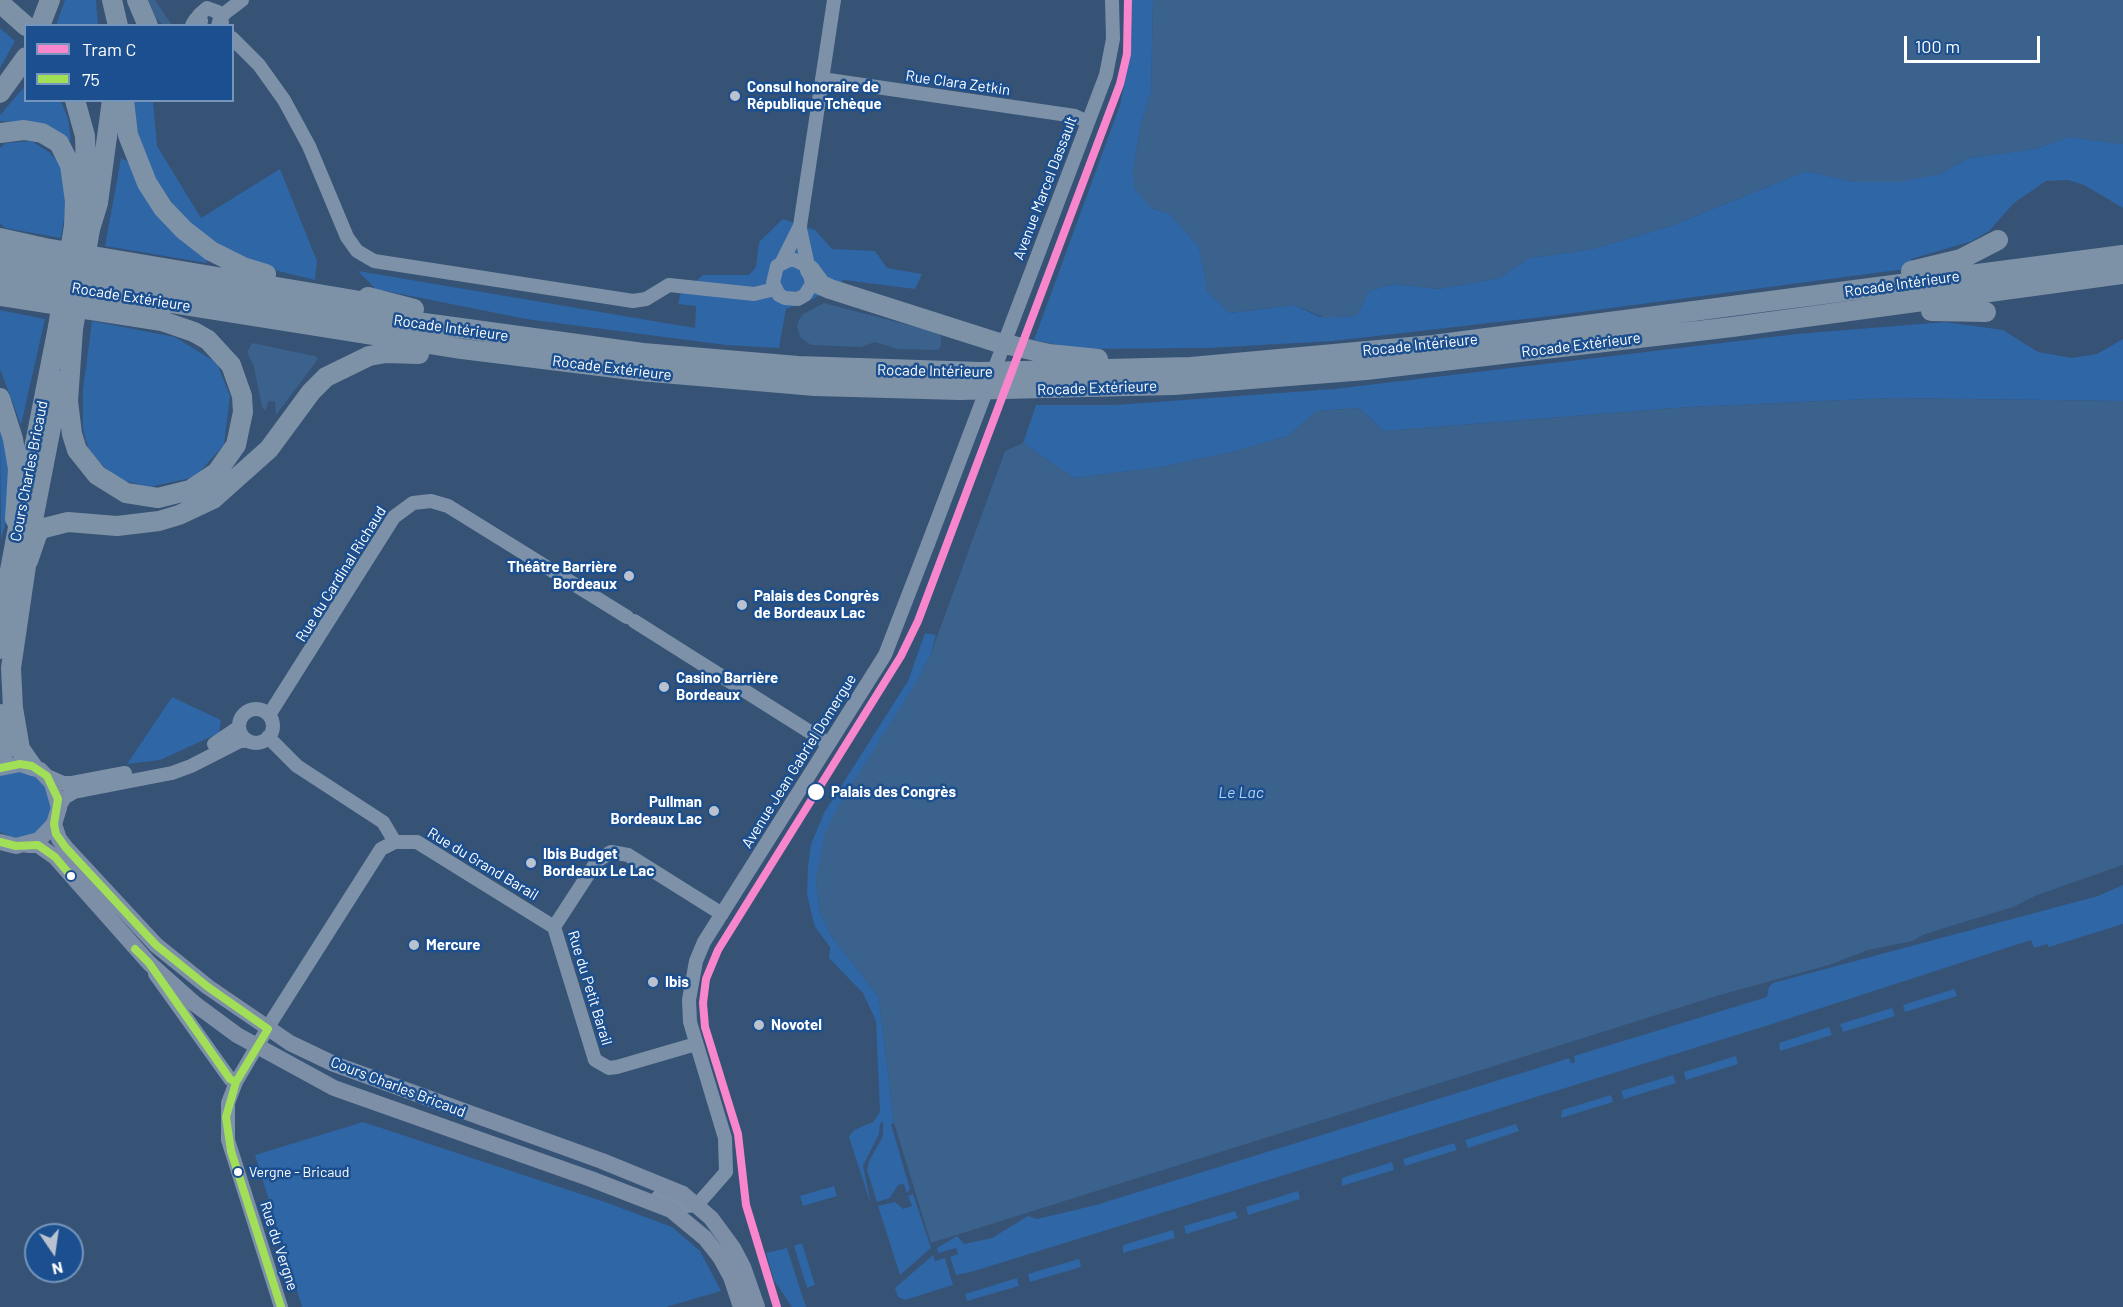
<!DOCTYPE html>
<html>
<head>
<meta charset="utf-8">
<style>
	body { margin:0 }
	#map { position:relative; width:2123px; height:1307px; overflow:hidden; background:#365274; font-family:Barlow,sans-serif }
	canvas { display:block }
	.legend { position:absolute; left:24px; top:24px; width:210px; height:78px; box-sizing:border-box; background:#1b4f8f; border:2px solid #7695bc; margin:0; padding:8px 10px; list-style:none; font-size:18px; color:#fff }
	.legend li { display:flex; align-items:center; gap:12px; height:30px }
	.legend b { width:30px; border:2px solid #7695bc }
	.north { position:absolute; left:24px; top:1223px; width:60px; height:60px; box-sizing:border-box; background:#1b4f8f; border:2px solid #7695bc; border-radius:50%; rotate:167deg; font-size:16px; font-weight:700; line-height:24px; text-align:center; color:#fff }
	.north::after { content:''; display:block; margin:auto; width:21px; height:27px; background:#b9c2ce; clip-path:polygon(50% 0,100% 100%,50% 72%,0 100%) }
	.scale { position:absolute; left:1904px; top:36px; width:136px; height:27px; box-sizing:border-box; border:3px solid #fff; border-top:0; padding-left:8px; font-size:18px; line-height:21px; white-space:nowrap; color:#fff; -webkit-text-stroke:4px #1b4f8f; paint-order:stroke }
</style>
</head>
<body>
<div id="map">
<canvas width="2123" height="1307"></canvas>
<ul class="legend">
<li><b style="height:8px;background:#f886cc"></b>Tram C</li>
<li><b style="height:8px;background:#a1df59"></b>75</li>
</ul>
<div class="north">N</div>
<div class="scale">100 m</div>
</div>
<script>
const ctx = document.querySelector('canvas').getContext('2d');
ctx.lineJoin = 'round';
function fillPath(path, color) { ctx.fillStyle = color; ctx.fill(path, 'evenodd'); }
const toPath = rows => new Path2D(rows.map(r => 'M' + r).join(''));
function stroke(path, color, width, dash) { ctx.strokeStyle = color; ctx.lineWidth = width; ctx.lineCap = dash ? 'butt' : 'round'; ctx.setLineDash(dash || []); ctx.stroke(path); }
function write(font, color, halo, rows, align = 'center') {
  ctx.font = font + ' Barlow,sans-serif'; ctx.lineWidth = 5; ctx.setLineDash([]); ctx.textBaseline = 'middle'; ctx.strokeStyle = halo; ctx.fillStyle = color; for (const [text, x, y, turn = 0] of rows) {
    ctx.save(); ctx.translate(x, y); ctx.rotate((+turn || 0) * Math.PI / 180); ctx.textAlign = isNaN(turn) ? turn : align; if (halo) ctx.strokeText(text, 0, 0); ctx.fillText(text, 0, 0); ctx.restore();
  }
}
fillPath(toPath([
	[65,0,96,0,98,25,56,25],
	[1132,0,1153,0,1151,93,1141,124,1133,171,1151,208,1170,214,1199,247,1208,292,1230,313,1294,305,1320,317,1334,316,1337,318,1339,315,1344,318,1347,315,1352,317,1358,313,1369,291,1393,284,1439,289,1499,278,1529,258,1593,249,1671,226,1806,171,1854,182,1940,174,1968,158,2035,149,2068,137,2123,144,2123,208,2084,185,2068,180,2046,181,2014,203,1989,231,1972,241,1911,259,1913,268,1551,316,1333,341,1209,348,1078,349,1034,340,1120,105,1131,49],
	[0,28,15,41,0,68],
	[25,86,26,100,61,101,68,119,71,141,42,124,0,121,0,115],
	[134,101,153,101,157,146,201,218,280,169,317,261,315,280,262,267,217,245,184,219,154,177,138,139],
	[31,141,49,152,60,164,67,199,61,238,5,228,0,223,0,148,6,143],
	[121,158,130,163,205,254,207,263,105,246],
	[783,219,815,230,832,249,875,251,887,268,922,274,915,289,844,280,813,299,786,309,779,348,726,345,526,319,376,289,358,271,695,328,696,306,678,304,680,295,703,275,749,275,756,267,759,242],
	[0,310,45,319,21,425,0,369],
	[92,321,175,337,217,363,230,396,224,445,195,477,149,487,115,478,89,451,83,429,83,390],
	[1945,322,2003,330,2038,352,2072,358,2097,354,2123,339,2123,401,1891,398,1689,407,1384,431,1359,408,1317,411,1288,436,1232,452,1162,467,1074,478,1023,443,1036,405,1115,405,1334,389,1797,334],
	[0,424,11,456,9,511,1,540],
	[925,633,936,635,930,656,816,878,820,912,830,934,879,997,894,1123,891,1124,910,1189,907,1193,904,1184,898,1185,890,1198,877,1202,867,1170,869,1161,883,1136,883,1122,880,1123,879,1134,863,1166,871,1205,849,1137,854,1130,873,1122,880,1112,876,1021,863,993,829,958,830,947,815,927,807,895,808,866,811,844,824,813,908,681],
	[172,697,221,720,219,733,160,760,127,764],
	[13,771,36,775,45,783,52,805,50,816,35,834,23,838,13,838,0,832,0,776],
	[2123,885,2123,924,2049,947,2047,944,2034,948,2031,940,1772,1024,971,1272,956,1275,950,1257,958,1254,956,1248,938,1253,937,1248,957,1236,964,1244,992,1238,1028,1216,1037,1219,1096,1205,1557,1062,1569,1058,1571,1063,1575,1062,1574,1056,1767,997,1769,987,1773,983,2098,896],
	[1954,989,1957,996,1905,1012,1903,1005],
	[1892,1008,1895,1016,1843,1032,1840,1024],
	[1829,1027,1832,1035,1780,1051,1779,1043],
	[1736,1056,1738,1064,1686,1080,1684,1072],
	[1673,1075,1676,1083,1624,1099,1621,1091],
	[1611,1095,1613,1102,1561,1118,1562,1110],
	[363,1122,605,1202,672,1227,700,1251,721,1291,666,1307,302,1307,255,1155],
	[1516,1124,1519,1131,1468,1148,1465,1140],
	[1454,1143,1457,1150,1405,1166,1403,1159],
	[1392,1162,1394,1170,1342,1186,1342,1178],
	[834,1186,837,1196,803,1206,800,1196],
	[1298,1191,1300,1199,1248,1215,1246,1207],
	[913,1194,931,1248,900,1275,878,1206,895,1202,903,1209,912,1206,908,1196],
	[1235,1211,1238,1218,1186,1234,1184,1226],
	[1173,1230,1175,1238,1123,1253,1123,1245],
	[802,1243,815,1285,807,1288,794,1246],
	[787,1248,800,1289,806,1307,792,1307,774,1280,766,1253],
	[933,1255,935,1261,945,1258,953,1285,905,1300,898,1297,895,1288],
	[1079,1259,1081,1267,1030,1282,1028,1274],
	[1017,1278,1019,1286,967,1301,965,1294]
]), '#2f66a5');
fillPath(toPath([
	[147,0,155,0,172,25,163,25,153,16],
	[1153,0,2123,0,2123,144,2068,137,2035,149,1968,158,1940,174,1899,182,1854,182,1806,171,1671,226,1593,249,1529,258,1499,278,1439,289,1393,284,1369,291,1358,314,1353,317,1348,315,1345,318,1339,315,1337,319,1331,316,1328,319,1294,305,1229,313,1208,292,1199,247,1170,214,1151,208,1134,188,1133,171,1141,124,1151,93],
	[824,303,935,332,941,336,941,346,938,350,897,349,875,342,861,347,811,345,800,337,797,326,799,320,803,314],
	[252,343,315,356,318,359,276,415,275,402,269,401,265,411,262,407,254,367,247,352],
	[1891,398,2123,401,2123,865,2037,895,2013,907,1925,934,1912,941,1868,950,1829,965,1720,995,931,1243,894,1123,879,997,830,934,820,912,816,878,825,833,837,808,918,679,930,656,1005,451,1023,443,1074,478,1162,467,1232,452,1288,436,1317,411,1359,408,1384,431,1689,407]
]), '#3b618d');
stroke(toPath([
	[222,23,220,19,225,13,242,0],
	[200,26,199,15,207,8,218,12,220,19,218,26],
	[232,38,259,65,284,100,309,146,347,237,357,251,374,261,633,301,646,299,669,285,754,294,775,289],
	[822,79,1075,116,1088,122],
	[1051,220,1106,75,1113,39,1112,0],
	[800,229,812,284,805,295,798,299,785,298,779,295,773,283,777,266,789,260,795,260,807,266],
	[782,262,800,226,834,0],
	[634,621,829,744],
	'239 726a17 17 0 1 1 34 0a17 17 0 1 1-34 0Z',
	[269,715,394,517,413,503,431,501,448,506,627,617],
	[268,737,297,766,383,822,395,842],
	[214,744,239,727],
	[47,776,63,783,72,783,125,773],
	[59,808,64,798,74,792,172,773,191,766,240,741,248,741],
	[554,927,595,1060,609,1068,617,1067,696,1044],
	[155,974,230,1079,236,1082],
	[658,1197,686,1206,697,1205,726,1172,725,1138,690,1022,689,1000,696,961,704,942,885,655,928,544],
	[281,1307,228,1140,228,1103,236,1082,273,1019,381,849,395,842,417,842,554,927,597,861,611,852,628,855,722,914]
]), '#7d92a8', 14);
stroke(toPath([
	[0,768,20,764,40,770,52,783,59,808,54,824,39,840,16,846,0,842],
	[54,824,59,839,66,848,156,945,208,987,290,1043,334,1064,602,1161,683,1194,711,1218,733,1248,743,1267,757,1307],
	[28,845,38,845,55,857,149,963,195,1004,237,1035,334,1088,591,1179,671,1210,705,1238,720,1257,731,1277,741,1307]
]), '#7d8ea7', 16);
stroke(toPath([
	[112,0,118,26],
	[137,0,148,26],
	[0,3,26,26],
	[40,26,50,0],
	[195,26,198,21],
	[0,93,26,57],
	[75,100,85,136,87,206],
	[124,100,128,135,147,183,163,208,184,230,211,251,243,267,266,274],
	[0,133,24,130,42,133,59,143,70,165,75,201,74,226],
	[90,229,98,203,112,100],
	[0,238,45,248,378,304],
	[0,258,300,306,643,353,798,366,980,372,1191,367,1433,345,2123,255],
	[810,270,821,285,830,289,996,342,1049,354,1098,359],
	[1911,271,1961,259,1998,240],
	[0,276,462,349,640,371,815,386,960,390,1174,385,1366,370,1732,327,2123,274],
	[0,296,162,321,194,332,208,340,231,365,242,396,243,412,236,445,217,472,190,490,158,498,126,493,97,475,77,450,72,434,68,401,73,329],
	[368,297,414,309],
	[1931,311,1986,312],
	[0,398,13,439,18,469,15,519],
	[30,469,58,327],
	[28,561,38,532,44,528,68,522,117,526,159,521,179,515,213,499,269,449,311,392,326,377,369,356,386,353,419,354],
	[0,649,8,581,22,506],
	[0,714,4,749,0,764],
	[32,766,20,749,13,708,11,668,32,525,60,381]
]), '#7e92a7', 20);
stroke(toPath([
	[928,544,1051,220]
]), '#7d92a8', 14);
stroke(toPath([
	[58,327,74,226],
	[73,329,90,229]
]), '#7e92a7', 20);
stroke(toPath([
	[0,768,20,764,32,766,47,776,58,799,54,824,56,834,66,848,156,945,208,987,268,1029,236,1082,226,1117,231,1151,281,1307],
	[0,842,16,846,38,845,55,857,72,877],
	[135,949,149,963,230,1079,236,1082]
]), '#a1df59', 8);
stroke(toPath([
	[777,1307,746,1205,738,1134,705,1027,703,1003,706,979,718,950,901,656,918,621,1120,84,1127,54,1128,0]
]), '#f886cc', 8);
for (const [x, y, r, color] of [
	[735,96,6,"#b9c2ce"],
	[629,576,6,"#b9c2ce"],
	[742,605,6,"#b9c2ce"],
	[664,687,6,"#b9c2ce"],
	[816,792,9,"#fff"],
	[714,811,6,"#b9c2ce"],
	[531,863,6,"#b9c2ce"],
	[71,876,5,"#fff"],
	[414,945,6,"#b9c2ce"],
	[653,982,6,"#b9c2ce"],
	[759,1025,6,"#b9c2ce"],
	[238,1172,5,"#fff"]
]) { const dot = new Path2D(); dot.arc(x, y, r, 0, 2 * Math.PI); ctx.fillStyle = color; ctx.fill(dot); stroke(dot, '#1b4f8f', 2); }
write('14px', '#fff', '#1b4f8f', [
	["Vergne - Bricaud",249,1172]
], 'left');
write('15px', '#fff', '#1b4f8f', [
	["Rue Clara Zetkin",958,83,8],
	["Avenue Marcel Dassault",1045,188,-69],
	["Rocade Intérieure",1902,284,-8],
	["Rocade Extérieure",131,297,9],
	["Rocade Intérieure",451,328,8],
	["Rocade Intérieure",1420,345,-6],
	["Rocade Extérieure",1581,345,-7],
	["Rocade Extérieure",612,368,7],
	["Rocade Intérieure",935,371,1],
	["Rocade Extérieure",1097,388,-2],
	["Cours Charles Bricaud",29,471,-79],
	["Rue du Cardinal Richaud",341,574,-58],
	["Avenue Jean Gabriel Domergue",799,761,-58],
	["Rue du Grand Barail",483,864,31],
	["Rue du Petit Barail",590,988,73],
	["Cours Charles Bricaud",398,1087,21],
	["Rue du Vergne",279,1246,72]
]);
write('bold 15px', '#fff', '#1b4f8f', [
	["Consul honoraire de",747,87],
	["République Tchèque",747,104],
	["Théâtre Barrière",617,567,"right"],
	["Bordeaux",617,584,"right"],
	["Palais des Congrès",754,596],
	["de Bordeaux Lac",754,613],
	["Casino Barrière",676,678],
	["Bordeaux",676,695],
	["Pullman",702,802,"right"],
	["Bordeaux Lac",702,819,"right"],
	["Ibis Budget",543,854],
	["Bordeaux Le Lac",543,871],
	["Mercure",426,945],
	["Ibis",665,982],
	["Novotel",771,1025]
], 'left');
write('bold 15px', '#fff', '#1b4f8f', [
	["Palais des Congrès",831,792]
], 'left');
write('italic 16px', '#b5d3f5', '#1b4f8f', [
	["Le Lac",1241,793]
]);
</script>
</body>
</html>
